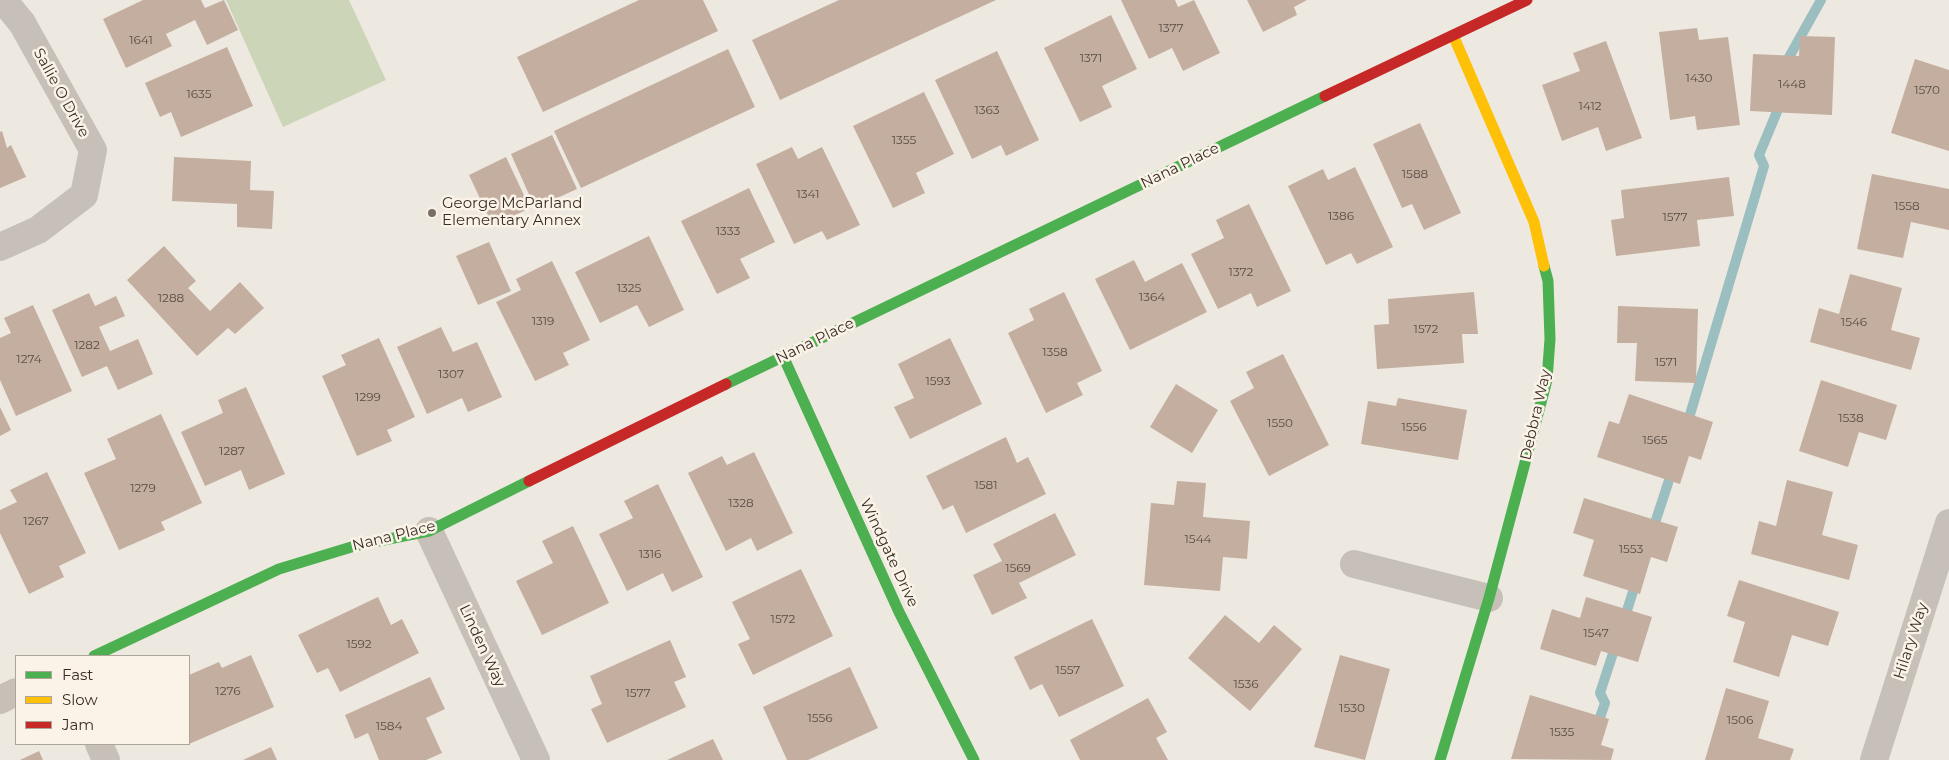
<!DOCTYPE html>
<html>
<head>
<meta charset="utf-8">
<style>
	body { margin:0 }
	#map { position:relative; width:1949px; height:760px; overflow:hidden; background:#eee9e0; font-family:Montserrat,sans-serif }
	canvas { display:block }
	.legend { position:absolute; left:15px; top:655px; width:175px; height:90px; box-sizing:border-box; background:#fbf3e7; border:1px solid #ada49a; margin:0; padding:6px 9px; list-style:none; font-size:15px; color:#382e27 }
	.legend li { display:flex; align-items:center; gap:10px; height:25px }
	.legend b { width:25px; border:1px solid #ada49a }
</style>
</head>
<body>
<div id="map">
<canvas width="1949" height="760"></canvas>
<ul class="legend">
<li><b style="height:6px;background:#4caf50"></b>Fast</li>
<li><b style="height:6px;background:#ffc107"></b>Slow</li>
<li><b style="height:6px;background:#c62828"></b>Jam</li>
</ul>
</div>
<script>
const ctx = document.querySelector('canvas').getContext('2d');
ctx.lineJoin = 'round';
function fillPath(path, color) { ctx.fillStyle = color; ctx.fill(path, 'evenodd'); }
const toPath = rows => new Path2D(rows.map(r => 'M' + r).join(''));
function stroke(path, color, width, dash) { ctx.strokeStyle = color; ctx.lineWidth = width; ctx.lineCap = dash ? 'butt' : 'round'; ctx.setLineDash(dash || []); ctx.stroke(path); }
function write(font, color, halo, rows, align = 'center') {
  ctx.font = font + ' Montserrat,sans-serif'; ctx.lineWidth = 5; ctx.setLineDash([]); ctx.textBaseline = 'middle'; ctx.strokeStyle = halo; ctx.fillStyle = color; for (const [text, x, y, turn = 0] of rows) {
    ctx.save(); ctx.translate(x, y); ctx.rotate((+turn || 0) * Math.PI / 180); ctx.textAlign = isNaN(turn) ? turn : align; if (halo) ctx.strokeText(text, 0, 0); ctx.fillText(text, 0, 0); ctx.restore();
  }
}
fillPath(toPath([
	[226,0,349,0,386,80,283,127]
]), '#cdd5b9');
stroke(toPath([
	[1792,67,1788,59,1821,0],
	[1686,428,1764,166,1759,155,1781,102],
	[1652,532,1673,468],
	[1623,623,1637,579],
	[1596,729,1605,703,1600,693,1617,641]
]), '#9bbec0', 10);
fillPath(toPath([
	[143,0,201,0,205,8,224,0,238,30,207,45,195,20,166,34,172,46,126,68,103,19],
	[639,0,703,0,718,31,543,112,517,57],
	[839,0,996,0,780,100,752,40],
	[1121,0,1175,0,1178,7,1194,0,1220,53,1183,71,1172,48,1149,59],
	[1247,0,1307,0,1294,7,1297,15,1263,32],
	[1111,15,1137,69,1102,86,1112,107,1080,122,1044,48],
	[1697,28,1699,40,1728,37,1740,125,1697,130,1695,116,1670,120,1659,32],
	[1800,36,1835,37,1832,115,1750,111,1753,54,1799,56],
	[1606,41,1642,138,1606,151,1598,127,1562,141,1542,85,1580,71,1573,53],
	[227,47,253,106,181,137,171,112,160,117,145,83],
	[728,49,755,107,581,188,554,131],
	[997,51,1039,140,1006,156,1001,145,972,159,935,80],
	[1915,59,1949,70,1949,151,1891,133],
	[924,92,954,154,916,173,925,193,893,208,853,126],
	[1420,123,1461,213,1424,230,1412,204,1402,208,1373,144],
	[2,131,7,148,11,145,26,177,0,188,0,132],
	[552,135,577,189,535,208,511,154],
	[792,147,798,159,822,147,860,225,827,240,822,231,794,244,756,164],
	[174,157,251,161,250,190,274,191,272,229,237,227,237,204,172,201],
	[506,157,530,208,493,226,469,175],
	[1355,167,1393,247,1357,264,1351,253,1326,265,1288,186,1323,169,1328,180],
	[1872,174,1949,189,1949,230,1911,222,1903,258,1857,249],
	[1729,177,1734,216,1697,220,1700,246,1616,256,1611,220,1624,218,1621,190],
	[749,188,775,242,740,259,750,278,717,294,681,221],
	[1249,204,1291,291,1257,307,1251,293,1218,309,1191,254,1224,238,1216,220],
	[649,236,684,310,649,327,637,305,600,323,575,272],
	[489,242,511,291,478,305,456,256],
	[164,246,196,281,188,288,210,311,240,282,264,308,235,334,228,328,197,356,127,280],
	[1134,260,1145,282,1182,263,1207,312,1130,350,1095,279],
	[552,261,590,340,563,353,569,365,535,381,496,302,521,290,516,279],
	[1850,274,1902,288,1891,330,1920,338,1911,370,1810,342,1819,308,1839,314],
	[1064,292,1102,371,1077,383,1083,395,1046,413,1008,333,1034,320,1029,309],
	[1474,292,1478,334,1462,334,1464,363,1377,369,1374,325,1389,324,1388,299],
	[89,293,95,306,116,296,125,316,99,327,110,351,138,339,153,374,118,390,107,366,82,377,52,310],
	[33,305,72,391,16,416,0,380,0,338,11,333,4,318],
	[1618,306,1698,309,1696,383,1635,381,1637,343,1617,343],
	[441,327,453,352,477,342,502,397,468,412,462,398,427,414,397,347],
	[379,338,415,417,387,430,392,441,357,456,322,376,346,365,341,355],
	[950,338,982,404,910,439,894,407,914,398,898,364],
	[1283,354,1329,445,1269,476,1230,401,1254,388,1246,372],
	[1821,380,1897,405,1886,440,1859,432,1848,467,1799,451],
	[1176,384,1218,410,1192,453,1150,427],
	[246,387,285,474,249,490,241,470,205,486,181,432,223,413,218,400],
	[1629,394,1713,422,1701,460,1689,456,1680,484,1597,457,1609,421,1619,424],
	[1398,398,1467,410,1458,460,1361,444,1368,401,1396,406],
	[0,407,11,430,0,436],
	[161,414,202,503,161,522,165,530,119,550,84,473,116,459,107,439],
	[1006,437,1017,463,1028,457,1046,494,966,533,953,505,943,510,926,476],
	[754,452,793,533,757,551,751,538,726,551,688,473,722,456,727,465],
	[47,472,86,553,59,566,64,577,29,594,0,533,0,510,17,502,10,490],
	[1787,480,1833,492,1822,535,1858,545,1849,580,1751,554,1759,521,1776,526],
	[1177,481,1206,483,1203,517,1250,521,1247,559,1223,557,1220,591,1144,585,1151,503,1174,505],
	[658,484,703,577,672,592,663,573,627,591,599,534,633,518,624,501],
	[1584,498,1678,527,1667,562,1651,557,1640,594,1583,576,1594,540,1573,533],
	[1055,513,1076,555,1019,583,1027,598,992,615,973,575,1002,561,993,544],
	[573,526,609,603,542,635,516,581,553,563,542,541],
	[801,569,833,636,753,675,738,644,750,639,732,602],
	[1739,580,1839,612,1828,646,1792,635,1779,677,1733,662,1745,622,1727,616],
	[378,597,391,625,402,619,419,653,340,692,328,668,317,673,298,635],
	[1586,597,1652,617,1638,662,1601,651,1596,666,1540,649,1552,609,1580,618],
	[1225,615,1259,643,1274,625,1302,649,1250,711,1188,658],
	[1092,619,1124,686,1059,717,1042,684,1030,690,1014,657],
	[670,640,686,677,674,682,686,707,607,743,591,709,602,704,590,676],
	[251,655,274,707,189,744,189,675,219,662,222,668],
	[1340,655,1390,669,1365,760,1314,747],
	[850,667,878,728,808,760,787,760,763,707],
	[430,677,445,709,426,718,442,753,426,760,379,760,368,733,355,739,345,715],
	[1726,688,1769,701,1758,738,1794,749,1790,760,1705,760],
	[1530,695,1609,719,1601,745,1614,749,1611,760,1511,759],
	[1148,698,1167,732,1156,738,1168,760,1080,760,1070,740],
	[713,739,723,760,667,760],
	[271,747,277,760,243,760],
	[39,751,43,760,20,760]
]), '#c3aea0');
stroke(toPath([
	[0,247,38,230,84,195,93,150,22,23,3,0],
	[429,531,536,760],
	[1354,564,1489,598],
	[0,700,16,692],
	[99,744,106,760],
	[1874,760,1949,523]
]), '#c7c0b9', 28);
stroke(toPath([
	[783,356,899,612,974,760],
	[726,384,1325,96],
	[94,656,279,569,358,545,429,531,529,481],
	[1440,760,1489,598,1547,380,1550,339,1548,281,1544,266]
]), '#4caf50', 11);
stroke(toPath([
	[1453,35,1534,222,1544,266]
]), '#ffc107', 11);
stroke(toPath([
	[1325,96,1527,0],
	[529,481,726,384]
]), '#c62828', 11);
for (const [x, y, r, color] of [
	[432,213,5,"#786f68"]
]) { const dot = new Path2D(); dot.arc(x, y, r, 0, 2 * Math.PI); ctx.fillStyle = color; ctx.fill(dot); stroke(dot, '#fbf3e7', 2); }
write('12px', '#5b4e45', null, [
	["1377",1171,28],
	["1641",141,40],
	["1371",1091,58],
	["1430",1699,78],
	["1448",1792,84],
	["1570",1927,90],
	["1635",199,94],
	["1412",1590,106],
	["1363",987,110],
	["1355",904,140],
	["1588",1415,174],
	["1341",808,194],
	["1558",1907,206],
	["1386",1341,216],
	["1577",1675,217],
	["1333",728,231],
	["1372",1241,272],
	["1325",629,288],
	["1364",1152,297],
	["1288",171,298],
	["1319",543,321],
	["1546",1854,322],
	["1572",1426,329],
	["1282",87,345],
	["1358",1055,352],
	["1274",29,359],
	["1571",1666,362],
	["1307",451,374],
	["1593",938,381],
	["1299",368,397],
	["1538",1851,418],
	["1550",1280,423],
	["1556",1414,427],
	["1565",1655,440],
	["1287",232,451],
	["1581",986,485],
	["1279",143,488],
	["1328",741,503],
	["1267",36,521],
	["1544",1198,539],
	["1553",1631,549],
	["1316",650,554],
	["1569",1018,568],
	["1572",783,619],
	["1547",1596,633],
	["1592",359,644],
	["1557",1068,670],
	["1536",1246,684],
	["1276",228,691],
	["1577",638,693],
	["1530",1352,708],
	["1556",820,718],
	["1506",1740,720],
	["1584",389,726],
	["1535",1562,732]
]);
write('15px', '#382e27', '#fbf3e7', [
	["Sallie O Drive",61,93,61],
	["Nana Place",1180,166,-26],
	["Nana Place",815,341,-26],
	["Debbra Way",1536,415,-77],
	["Nana Place",394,536,-14],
	["Windgate Drive",889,553,65],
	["Hilary Way",1911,641,-72],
	["Linden Way",482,646,65]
]);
write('15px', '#382e27', '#fbf3e7', [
	["George McParland",442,204],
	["Elementary Annex",442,221]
], 'left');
</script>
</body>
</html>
